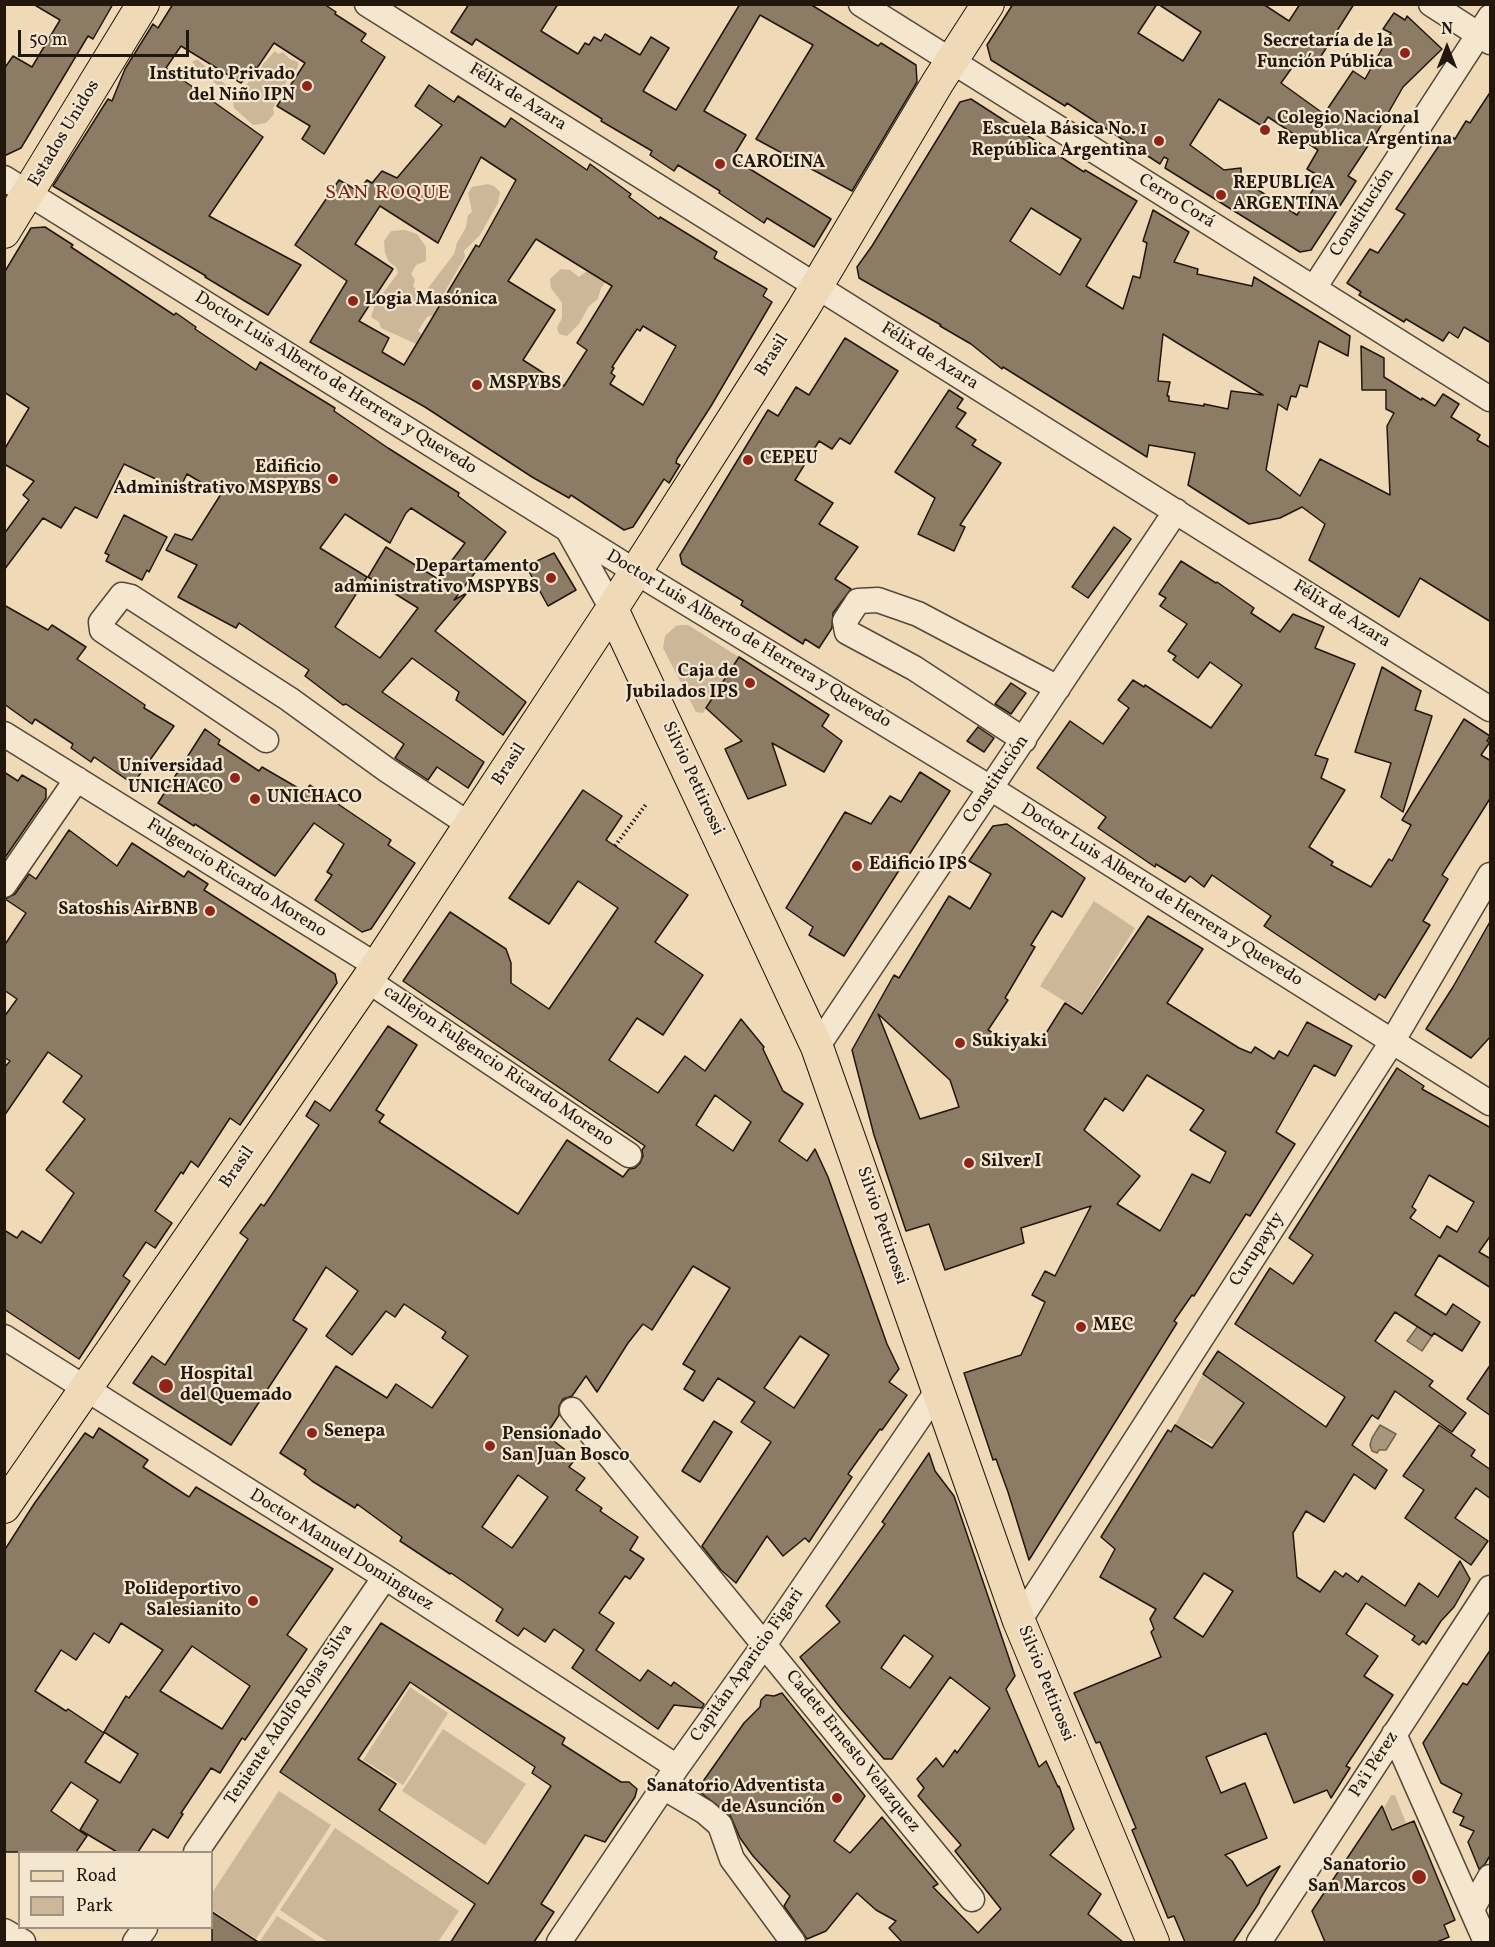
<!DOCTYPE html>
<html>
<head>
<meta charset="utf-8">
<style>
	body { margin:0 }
	#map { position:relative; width:1495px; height:1947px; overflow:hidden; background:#efd9b6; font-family:Vollkorn,serif }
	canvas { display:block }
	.frame { position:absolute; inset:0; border:6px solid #21170d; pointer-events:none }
	.legend { position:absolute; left:18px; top:1851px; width:195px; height:78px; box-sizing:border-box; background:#f5e6d0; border:2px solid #a09382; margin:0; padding:8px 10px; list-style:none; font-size:18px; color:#21170d }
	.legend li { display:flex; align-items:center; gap:12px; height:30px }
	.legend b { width:30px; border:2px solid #a09382 }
	.north { position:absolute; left:1417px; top:18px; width:60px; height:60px; -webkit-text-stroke:4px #f5e6d0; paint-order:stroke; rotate:0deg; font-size:16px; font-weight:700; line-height:24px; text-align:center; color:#21170d }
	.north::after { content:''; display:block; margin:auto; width:21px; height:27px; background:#21170d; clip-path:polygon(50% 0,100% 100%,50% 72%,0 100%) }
	.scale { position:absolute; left:18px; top:30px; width:171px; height:27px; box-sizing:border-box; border:3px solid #21170d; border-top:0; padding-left:8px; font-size:18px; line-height:21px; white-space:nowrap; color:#21170d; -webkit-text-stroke:4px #f5e6d0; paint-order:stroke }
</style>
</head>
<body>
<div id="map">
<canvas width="1495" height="1947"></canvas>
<div class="frame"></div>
<ul class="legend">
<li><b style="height:8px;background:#efd9b6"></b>Road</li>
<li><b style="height:16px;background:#ccb899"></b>Park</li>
</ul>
<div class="north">N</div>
<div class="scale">50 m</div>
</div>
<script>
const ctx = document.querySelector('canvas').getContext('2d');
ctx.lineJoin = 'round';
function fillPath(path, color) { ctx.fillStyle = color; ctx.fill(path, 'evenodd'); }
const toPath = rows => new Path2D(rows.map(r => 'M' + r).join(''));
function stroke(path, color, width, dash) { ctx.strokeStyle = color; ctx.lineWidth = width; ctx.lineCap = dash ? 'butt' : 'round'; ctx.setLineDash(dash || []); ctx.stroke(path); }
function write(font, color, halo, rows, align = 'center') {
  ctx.font = font + ' Vollkorn,serif'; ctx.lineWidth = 4.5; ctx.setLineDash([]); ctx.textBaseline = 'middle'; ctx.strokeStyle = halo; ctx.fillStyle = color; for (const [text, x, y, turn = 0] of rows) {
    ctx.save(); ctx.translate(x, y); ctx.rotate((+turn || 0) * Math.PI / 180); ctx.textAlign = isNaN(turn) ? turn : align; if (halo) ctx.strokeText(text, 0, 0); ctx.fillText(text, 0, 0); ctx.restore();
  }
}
fillPath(toPath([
	[275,51,278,54,283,52,290,59,298,62,298,67,286,82,273,108,274,114,266,123,253,125,234,108,232,97,200,71,192,62,197,59,226,85,238,91,243,90,254,74,259,72,263,64],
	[488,184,494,186,500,192,498,203,480,235,464,251,465,257,440,300,441,316,434,315,427,317,418,331,427,338,419,348,416,344,381,328,379,322,371,317,375,304,398,273,396,267,389,262,385,253,384,241,391,231,405,230,417,234,426,247,426,261,416,265,411,274,415,280,413,286,423,296,427,294,428,288,454,254,457,243,466,227,468,215,472,212,468,193,472,187],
	[561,269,570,270,579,277,590,269,608,279,601,288,598,299,589,306,579,324,567,336,559,334,557,328,562,318,562,303,551,288,550,279],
	[681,625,688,625,739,657,703,713,696,712,663,648,665,636,676,626],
	[1094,901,1135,928,1082,1012,1040,986],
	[1203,1374,1271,1422,1239,1410,1214,1445,1175,1425],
	[410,1687,448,1713,403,1785,363,1760],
	[443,1729,526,1784,485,1845,402,1791],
	[279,1791,331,1825,256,1939,212,1910,212,1893],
	[1391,1795,1395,1795,1406,1823,1393,1828,1384,1808],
	[335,1828,459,1911,438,1942,328,1942,280,1910],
	[277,1916,318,1942,260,1941]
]), '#ccb899');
const water = toPath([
	[1418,1326,1432,1336,1422,1351,1407,1341,1418,1326],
	[1380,1425,1396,1434,1386,1450,1379,1450,1377,1453,1372,1451,1370,1445,1372,1438,1380,1425]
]);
fillPath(water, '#a9977d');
stroke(water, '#736450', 1.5);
const building = toPath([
	[33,4,113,4,93,39,88,36,21,148,4,156,4,69,13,56,32,67,60,20,33,4],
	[173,4,324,4,336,12,335,14,366,34,361,41,385,57,324,154,302,139,310,126,277,106,305,63,274,43,257,68,255,67,241,83,181,46,166,68,263,137,209,216,301,265,268,315,205,277,206,276,53,186,108,99,112,101,125,69,153,24,158,28,173,4],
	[469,4,558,4,541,31,578,54,585,43,589,45,594,37,601,41,605,34,640,55,651,37,669,48,643,91,676,110,740,4,810,4,878,46,881,43,916,65,917,82,852,191,756,139,813,45,760,15,704,111,746,135,732,158,831,219,814,247,767,218,764,223,719,193,720,191,678,165,674,171,650,155,652,151,601,121,602,119,476,39,472,45,451,32,469,4],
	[1013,4,1157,4,1138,33,1183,61,1201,32,1158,4,1263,4,1289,21,1300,4,1354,4,1316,64,1301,55,1281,83,1324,114,1353,71,1365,79,1391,33,1383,29,1394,13,1405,20,1407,16,1442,49,1403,87,1379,129,1348,176,1356,181,1311,250,1300,252,1165,168,1168,159,1164,157,1160,164,1067,103,1065,106,991,60,987,45,1013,4],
	[1219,99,1262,126,1268,117,1318,150,1307,169,1321,177,1297,215,1241,179,1241,168,1224,170,1190,145,1219,99],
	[429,85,454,102,458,96,505,127,511,118,587,170,590,164,631,194,629,197,659,219,660,217,717,252,714,258,767,289,763,296,772,302,711,406,677,459,676,463,680,465,669,483,664,479,633,527,624,530,571,495,569,498,532,477,425,407,310,342,347,281,295,245,339,180,358,191,367,180,372,183,382,171,397,178,442,125,415,106,429,85],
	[481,157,516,180,479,247,476,245,404,365,382,352,389,338,359,321,393,269,355,244,380,206,438,243,481,157],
	[536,239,612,286,577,343,587,350,564,386,523,360,555,310,508,281,536,239],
	[643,326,676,346,643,405,610,384,615,376,611,373,614,368,612,367,637,329,640,331,643,326],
	[1491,91,1491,343,1464,327,1458,338,1449,332,1443,341,1406,319,1404,322,1359,295,1361,292,1347,283,1370,249,1378,253,1405,214,1396,209,1447,134,1455,139,1466,121,1470,123,1491,91],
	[971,99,1084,172,1085,170,1137,201,1086,286,1123,309,1133,276,1140,278,1147,243,1143,241,1153,210,1189,232,1174,262,1198,269,1197,274,1252,286,1254,277,1350,336,1348,356,1319,341,1307,387,1300,385,1296,397,1291,396,1287,410,1278,404,1266,470,1300,496,1320,459,1390,495,1387,426,1394,413,1386,409,1386,390,1362,390,1361,346,1384,358,1384,377,1421,400,1422,398,1435,406,1443,394,1459,404,1451,417,1480,435,1477,440,1491,448,1491,622,1420,578,1399,617,1309,560,1325,524,1302,507,1280,518,1249,524,1188,485,1195,453,1149,445,1147,457,1003,367,1002,369,971,344,940,326,941,325,859,278,857,267,872,246,960,102,971,99],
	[1031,208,1081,239,1060,275,1010,241,1031,208],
	[1163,334,1179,344,1263,395,1231,391,1228,409,1204,404,1204,406,1169,401,1169,396,1167,396,1170,382,1158,381,1163,334],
	[45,227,73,245,71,247,174,315,176,313,196,327,195,329,256,370,260,362,335,408,334,411,388,448,459,493,458,496,506,532,454,600,467,593,435,631,526,702,503,735,456,700,459,692,412,658,382,692,484,762,468,788,437,767,428,780,395,758,404,744,346,704,343,705,305,676,309,670,239,623,236,628,178,597,197,565,166,550,175,534,192,540,221,494,187,474,179,490,124,464,97,518,75,507,61,528,43,518,4,570,4,534,29,500,23,495,34,481,4,464,4,450,29,408,4,392,4,273,31,228,45,227],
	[411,508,465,543,438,579,386,547,368,577,418,608,380,658,335,627,367,577,320,548,345,514,390,543,406,513,411,508],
	[845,338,898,371,850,444,840,438,832,449,819,441,795,480,833,503,819,524,858,547,835,579,851,589,833,613,832,628,819,648,805,639,803,644,741,605,743,601,682,564,680,555,768,410,778,416,796,387,809,395,845,338],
	[949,390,963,399,957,408,966,413,956,427,976,440,972,445,1001,463,960,525,965,527,954,551,918,534,935,498,895,472,949,390],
	[124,515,167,537,149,572,147,570,142,580,106,561,109,555,105,553,124,515],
	[1114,527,1131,539,1088,598,1072,587,1114,527],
	[554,553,576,590,548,606,526,566,554,553],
	[1181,561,1216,583,1217,582,1254,608,1251,613,1280,632,1293,614,1324,627,1315,648,1355,664,1315,755,1328,759,1321,778,1345,790,1309,847,1333,862,1331,865,1371,887,1389,859,1392,861,1411,825,1402,820,1464,719,1490,736,1487,741,1490,742,1481,755,1491,761,1491,797,1442,875,1448,879,1423,921,1430,925,1385,998,1379,994,1375,1000,1264,926,1271,916,1212,875,1204,887,1190,876,1185,882,1156,864,1155,867,1098,828,1106,817,1037,768,1070,721,1103,744,1129,708,1118,700,1133,680,1144,687,1145,685,1211,728,1242,685,1210,662,1198,678,1173,660,1176,656,1168,651,1187,624,1160,606,1166,598,1159,594,1181,561],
	[4,605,48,630,52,625,86,647,77,659,145,705,144,708,174,726,133,784,94,757,91,762,71,748,73,744,35,719,32,724,4,704,4,605],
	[739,657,829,715,822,726,842,741,824,772,772,743,786,785,748,799,725,749,742,741,706,708,739,657],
	[1382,667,1421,691,1415,710,1432,716,1403,812,1381,797,1391,763,1355,752,1382,667],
	[1011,683,1026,693,1011,714,995,704,1011,683],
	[978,727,994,738,984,752,967,741,978,727],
	[205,729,220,740,218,744,259,771,262,767,305,792,310,785,391,840,388,845,415,863,371,929,362,932,315,900,332,875,327,872,344,844,314,823,275,876,195,824,194,826,158,803,205,729],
	[4,772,18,781,22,775,46,789,46,798,4,859,4,772],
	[920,772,950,791,844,956,809,935,813,927,786,908,845,812,871,824,890,796,901,802,920,772],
	[583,790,622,816,606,840,688,895,655,942,703,975,663,1035,637,1018,609,1060,658,1093,685,1056,705,1071,741,1019,764,1047,763,1049,783,1091,803,1104,779,1141,807,1161,815,1149,828,1177,887,1344,899,1369,889,1382,907,1395,882,1430,880,1429,848,1474,852,1477,809,1542,805,1538,783,1556,767,1536,736,1583,721,1570,702,1546,771,1442,741,1422,755,1402,718,1378,703,1401,684,1389,695,1371,683,1364,730,1288,693,1266,652,1330,643,1324,628,1343,597,1392,586,1376,572,1396,563,1399,559,1406,559,1415,546,1435,576,1458,569,1467,585,1478,576,1490,602,1508,600,1511,638,1537,630,1550,644,1559,630,1579,625,1576,599,1613,614,1623,596,1650,640,1681,648,1670,671,1686,674,1682,704,1704,702,1708,674,1705,658,1729,572,1668,584,1650,554,1629,545,1642,524,1628,518,1636,496,1621,503,1609,451,1573,450,1574,400,1541,402,1537,357,1504,355,1508,312,1481,304,1474,306,1470,280,1453,336,1366,387,1398,396,1384,432,1408,468,1356,442,1338,446,1332,404,1304,395,1317,386,1311,352,1355,326,1336,358,1291,326,1267,293,1320,307,1329,231,1445,133,1383,152,1356,165,1365,248,1239,240,1233,261,1204,264,1206,319,1125,306,1116,315,1101,330,1111,388,1026,417,1045,376,1110,384,1115,379,1122,518,1214,567,1140,623,1177,629,1169,635,1168,640,1163,643,1156,642,1150,645,1146,403,981,450,912,506,949,511,963,511,983,549,1009,618,908,578,881,549,924,509,898,583,790],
	[715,1095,751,1122,733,1151,696,1125,715,1095],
	[800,1336,829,1355,794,1408,764,1388,800,1336],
	[518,1475,548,1497,512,1548,482,1527,518,1475],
	[1007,824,1085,878,1062,917,1052,911,1031,945,1035,947,1005,998,1008,1000,988,1030,1018,1047,1024,1039,1038,1046,1065,1003,1082,1014,1148,916,1203,949,1167,1003,1239,1048,1251,1053,1255,1047,1274,1059,1279,1051,1288,1056,1307,1022,1352,1046,1335,1076,1314,1065,1276,1132,1295,1144,1250,1216,1246,1214,1194,1296,1192,1295,1174,1321,1177,1323,1029,1560,1008,1492,996,1459,993,1460,964,1373,1021,1355,1045,1302,1032,1295,1045,1271,1055,1276,1091,1206,1021,1228,1024,1243,945,1270,929,1224,906,1231,874,1135,852,1050,894,975,899,978,949,896,970,909,991,874,969,861,993,826,1007,824],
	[878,1014,950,1080,959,1107,920,1119,878,1014],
	[1147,1075,1204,1110,1190,1130,1226,1152,1210,1183,1192,1174,1160,1231,1117,1204,1140,1176,1084,1130,1105,1098,1123,1111,1147,1075],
	[69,830,117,866,132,843,184,877,188,871,208,884,204,890,335,974,337,983,240,1125,230,1118,198,1167,191,1161,183,1174,181,1172,155,1211,172,1223,155,1248,146,1242,123,1276,130,1281,79,1359,4,1309,4,1230,17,1238,22,1231,41,1243,74,1193,46,1170,85,1119,63,1102,82,1076,48,1052,4,1116,4,1068,10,1061,4,1057,4,1017,17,999,4,990,4,946,26,913,5,899,15,894,29,874,36,879,69,830],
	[1491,920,1491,1036,1471,1058,1426,1029,1453,987,1491,920],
	[1397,1068,1424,1086,1422,1089,1491,1128,1491,1235,1479,1252,1491,1259,1491,1288,1439,1255,1415,1295,1446,1315,1453,1304,1480,1322,1462,1351,1434,1333,1432,1336,1395,1312,1375,1341,1433,1381,1429,1386,1466,1413,1452,1432,1395,1391,1378,1419,1372,1415,1352,1445,1387,1470,1375,1489,1354,1474,1324,1522,1306,1511,1293,1533,1297,1577,1320,1592,1335,1571,1343,1577,1346,1573,1358,1582,1362,1576,1405,1606,1419,1583,1438,1597,1460,1561,1470,1579,1454,1607,1441,1621,1426,1644,1423,1641,1419,1645,1412,1640,1415,1636,1366,1603,1346,1634,1378,1656,1364,1676,1393,1695,1346,1766,1350,1768,1331,1798,1327,1790,1294,1803,1266,1733,1206,1757,1221,1793,1245,1783,1267,1838,1225,1855,1232,1861,1247,1886,1280,1866,1260,1899,1259,1903,1233,1942,1185,1942,1174,1916,1168,1918,1132,1830,1136,1828,1100,1742,1096,1743,1074,1693,1161,1657,1151,1632,1154,1629,1150,1619,1156,1609,1100,1577,1115,1549,1101,1537,1168,1430,1171,1432,1175,1425,1212,1448,1244,1403,1203,1374,1218,1351,1326,1427,1345,1397,1235,1324,1270,1268,1293,1284,1313,1255,1289,1238,1397,1068],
	[1429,1175,1474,1202,1457,1232,1447,1226,1440,1238,1410,1218,1416,1210,1412,1207,1429,1175],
	[1204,1573,1233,1591,1203,1637,1174,1618,1204,1573],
	[1491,1364,1491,1416,1467,1399,1491,1364],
	[714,1421,732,1432,700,1482,682,1471,714,1421],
	[1439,1425,1475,1450,1471,1456,1491,1470,1491,1499,1476,1488,1455,1518,1488,1541,1471,1565,1405,1518,1424,1490,1403,1476,1439,1425],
	[99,1428,148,1460,143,1467,189,1497,196,1487,333,1569,287,1635,307,1649,245,1740,242,1738,220,1773,211,1768,181,1813,183,1814,168,1838,153,1829,138,1852,117,1852,80,1830,98,1800,71,1782,51,1811,87,1836,76,1852,4,1852,4,1551,34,1504,85,1433,93,1438,99,1428],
	[121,1623,163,1650,129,1698,126,1696,104,1732,138,1754,120,1783,85,1762,104,1733,68,1709,66,1711,35,1691,61,1650,76,1660,94,1633,109,1643,121,1623],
	[192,1646,250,1686,222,1729,160,1691,192,1646],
	[929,1453,935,1471,954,1496,1015,1676,1006,1689,1039,1767,1046,1761,1058,1787,1059,1786,1074,1829,1050,1855,1101,1894,1088,1914,1123,1942,902,1942,889,1928,896,1921,876,1910,857,1893,826,1931,807,1939,784,1906,790,1896,753,1856,740,1838,730,1815,697,1790,744,1723,760,1707,761,1700,766,1695,774,1696,782,1693,865,1796,834,1841,850,1853,882,1817,938,1884,933,1887,978,1933,1001,1909,955,1851,961,1845,918,1796,924,1788,917,1779,936,1758,943,1767,955,1750,957,1753,990,1708,950,1677,892,1759,884,1759,842,1710,800,1657,840,1622,826,1606,885,1524,882,1522,929,1453],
	[904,1635,933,1656,910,1688,881,1668,904,1635],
	[381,1623,565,1738,562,1744,621,1782,629,1782,637,1789,635,1797,605,1842,585,1835,541,1904,554,1912,534,1942,451,1942,475,1904,280,1772,381,1623],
	[410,1682,535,1767,532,1773,551,1786,488,1884,379,1810,396,1784,358,1759,410,1682],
	[1491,1649,1491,1854,1485,1864,1479,1869,1468,1842,1474,1831,1460,1825,1464,1817,1453,1812,1462,1794,1441,1783,1423,1743,1463,1683,1467,1685,1491,1649],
	[1382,1806,1392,1830,1414,1821,1455,1920,1444,1925,1449,1937,1437,1942,1325,1942,1312,1911,1382,1806],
	[212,1912,258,1942,212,1942,212,1912]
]);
fillPath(building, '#8c7c65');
stroke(building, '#21170d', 1.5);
const minor = toPath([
	[367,4,1490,709],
	[861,4,1490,399],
	[1431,4,1490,42],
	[4,178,636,572,992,789,1490,1103],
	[1314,288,1490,17],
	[568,530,612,609],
	[4,734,377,966],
	[266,740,102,630,101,622,122,595,131,597,289,699,387,770,470,825],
	[1024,740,914,668,847,632,845,621,858,601,878,600,918,614,1058,688],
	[4,885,77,779],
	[367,980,629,1155],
	[817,1047,1176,511],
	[4,1337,385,1577,677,1767],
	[572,1410,972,1899],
	[1019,1621,1392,1042,1490,875],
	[1394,1734,1486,1942],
	[663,1787,705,1812,720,1825,732,1859,793,1942],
	[196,1852,385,1577],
	[1472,1909,1490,1877],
	[4,1931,23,1942],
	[135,1942,145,1928],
	[559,1942,677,1767,764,1645,938,1390],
	[1259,1942,1490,1588]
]);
const major = toPath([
	[4,232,143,4],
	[612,609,817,1047,1019,1621,1153,1942],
	[4,1507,377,966,612,609,803,309,938,82,988,4]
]);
stroke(minor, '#544837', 27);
stroke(major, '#21170d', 34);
stroke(toPath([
	[615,846,647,803]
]), '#21170d', 4, [1.5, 3]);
stroke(minor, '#f5e6d0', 24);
stroke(major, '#efd9b6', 32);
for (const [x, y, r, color] of [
	[1405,53,6,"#8f2418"],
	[307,86,6,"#8f2418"],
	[1265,130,6,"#8f2418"],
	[1159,141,6,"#8f2418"],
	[720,164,6,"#8f2418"],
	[1221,195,6,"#8f2418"],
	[353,301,6,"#8f2418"],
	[477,385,6,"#8f2418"],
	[748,460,6,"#8f2418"],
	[333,479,6,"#8f2418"],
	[551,578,6,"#8f2418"],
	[750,683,6,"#8f2418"],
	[235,778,6,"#8f2418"],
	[255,799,6,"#8f2418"],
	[857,866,6,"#8f2418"],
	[210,911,6,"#8f2418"],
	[960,1043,6,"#8f2418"],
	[969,1163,6,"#8f2418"],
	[1081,1327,6,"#8f2418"],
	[166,1386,8,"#8f2418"],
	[312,1433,6,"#8f2418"],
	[490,1446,6,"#8f2418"],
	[253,1601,6,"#8f2418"],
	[837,1798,6,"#8f2418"],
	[1419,1877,8,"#8f2418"]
]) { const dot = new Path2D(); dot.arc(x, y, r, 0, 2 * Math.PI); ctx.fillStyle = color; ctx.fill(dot); stroke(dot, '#f5e6d0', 2); }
write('bold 18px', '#21170d', '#f5e6d0', [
	["Secretaría de la",1393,43,"right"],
	["Función Pública",1393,64,"right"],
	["Instituto Privado",295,76,"right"],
	["del Niño IPN",295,97,"right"],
	["Colegio Nacional",1277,120],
	["Republica Argentina",1277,141],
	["Escuela Básica No. 1",1147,131,"right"],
	["República Argentina",1147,152,"right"],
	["CAROLINA",732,164],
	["REPUBLICA",1233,185],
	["ARGENTINA",1233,206],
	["Logia Masónica",365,301],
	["MSPYBS",489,385],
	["CEPEU",760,460],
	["Edificio",321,469,"right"],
	["Administrativo MSPYBS",321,490,"right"],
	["Departamento",539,568,"right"],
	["administrativo MSPYBS",539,589,"right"],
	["Caja de",738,673,"right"],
	["Jubilados IPS",738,694,"right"],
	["Universidad",223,768,"right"],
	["UNICHACO",223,789,"right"],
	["UNICHACO",267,799],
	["Edificio IPS",869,866],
	["Satoshis AirBNB",198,911,"right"],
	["Sukiyaki",972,1043],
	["Silver I",981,1163],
	["MEC",1093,1327],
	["Hospital",180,1376],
	["del Quemado",180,1397],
	["Senepa",324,1433],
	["Pensionado",502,1436],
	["San Juan Bosco",502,1457],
	["Polideportivo",241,1591,"right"],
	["Salesianito",241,1612,"right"],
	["Sanatorio Adventista",825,1788,"right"],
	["de Asunción",825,1809,"right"],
	["Sanatorio",1406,1867,"right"],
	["San Marcos",1406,1888,"right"]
], 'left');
write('18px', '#21170d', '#f5e6d0', [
	["Félix de Azara",517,98,32],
	["Estados Unidos",65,134,-59],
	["Cerro Corá",1176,202,32],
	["Constitución",1363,213,-57],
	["Brasil",773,356,-58],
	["Félix de Azara",929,357,32],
	["Doctor Luis Alberto de Herrera y Quevedo",335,384,32],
	["Félix de Azara",1341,615,32],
	["Doctor Luis Alberto de Herrera y Quevedo",748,640,31],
	["Brasil",510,765,-57],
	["Silvio Pettirossi",692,779,65],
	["Constitución",997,780,-56],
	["Fulgencio Ricardo Moreno",236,879,32],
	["Doctor Luis Alberto de Herrera y Quevedo",1161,896,32],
	["callejon Fulgencio Ricardo Moreno",498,1067,34],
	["Brasil",238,1168,-55],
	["Silvio Pettirossi",881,1226,71],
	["Curupayty",1258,1250,-57],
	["Doctor Manuel Dominguez",341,1551,32],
	["Capitán Aparicio Figari",748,1666,-55],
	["Silvio Pettirossi",1045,1684,68],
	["Teniente Adolfo Rojas Silva",290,1715,-56],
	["Cadete Ernesto Velazquez",852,1752,51],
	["Pa'i Pérez",1375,1765,-57]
]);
ctx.letterSpacing = '1.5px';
write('20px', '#7a1f14', '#f5e6d0', [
	["SAN ROQUE",388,194]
]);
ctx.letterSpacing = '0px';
</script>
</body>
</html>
